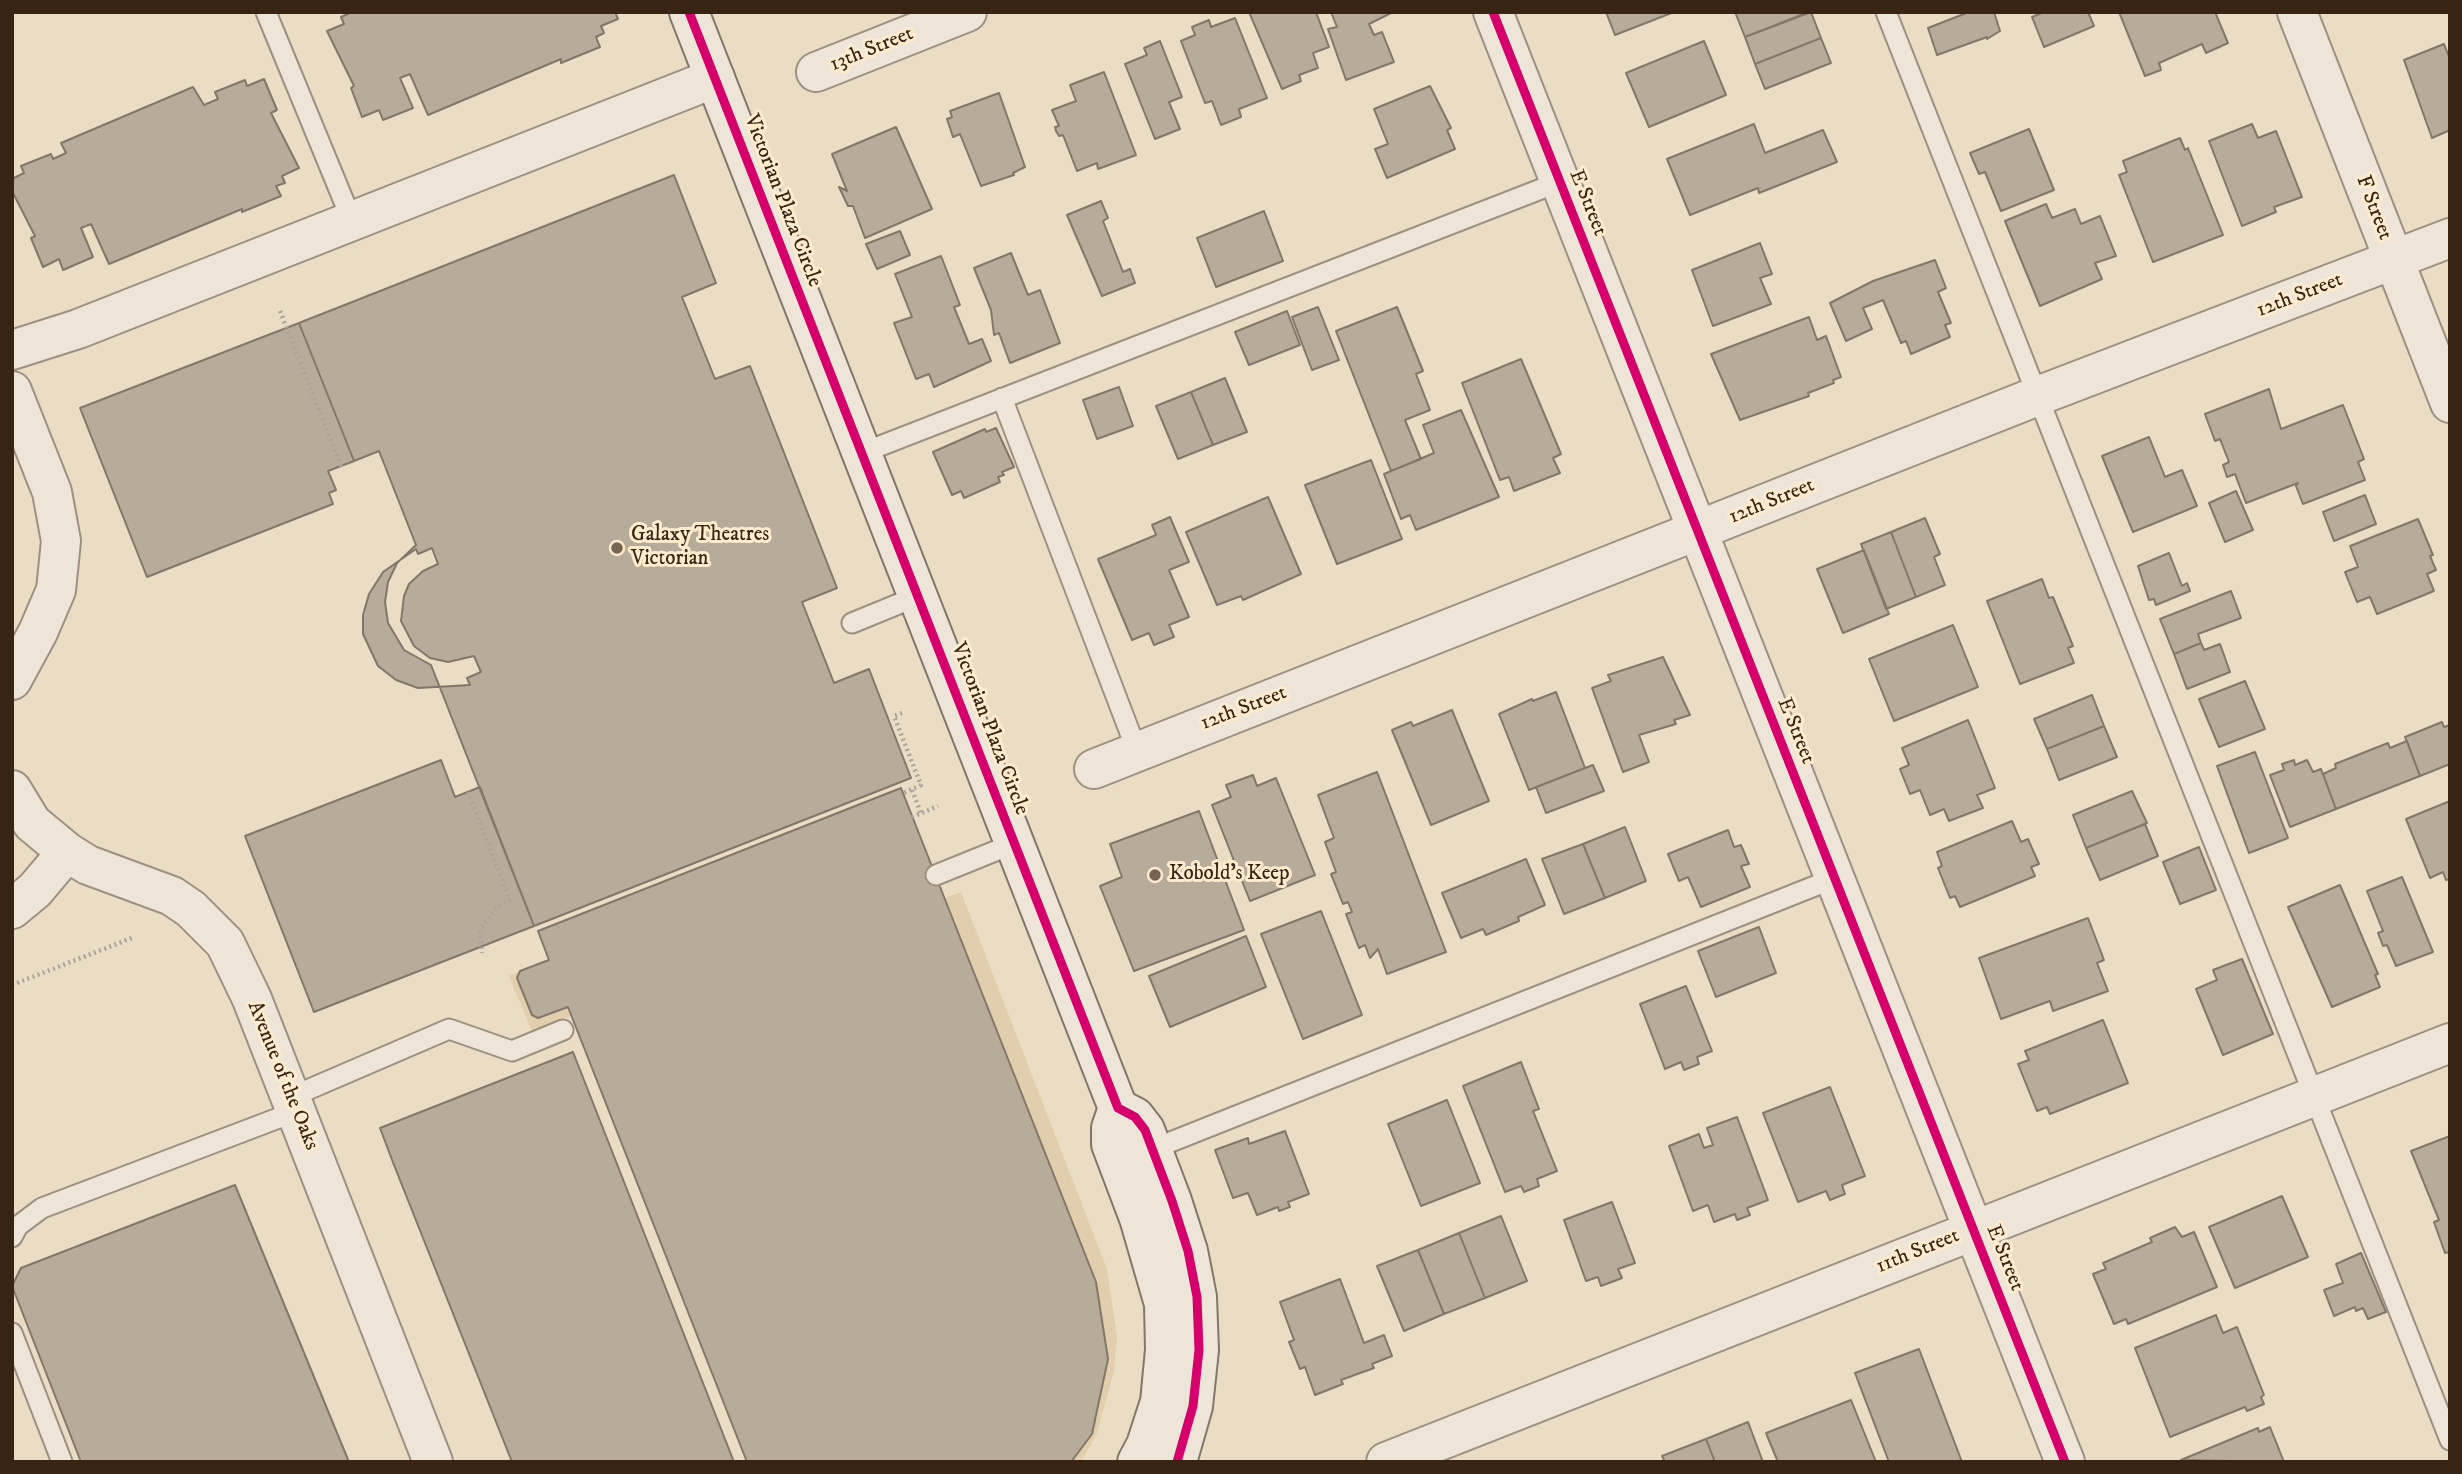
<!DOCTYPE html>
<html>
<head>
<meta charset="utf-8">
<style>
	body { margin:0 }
	#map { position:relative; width:2462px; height:1474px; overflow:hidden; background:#ebdcc4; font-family:"IM FELL DW Pica",serif }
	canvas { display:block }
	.frame { position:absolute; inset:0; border:14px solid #392413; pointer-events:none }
</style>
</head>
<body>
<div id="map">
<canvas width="2462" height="1474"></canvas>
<div class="frame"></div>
</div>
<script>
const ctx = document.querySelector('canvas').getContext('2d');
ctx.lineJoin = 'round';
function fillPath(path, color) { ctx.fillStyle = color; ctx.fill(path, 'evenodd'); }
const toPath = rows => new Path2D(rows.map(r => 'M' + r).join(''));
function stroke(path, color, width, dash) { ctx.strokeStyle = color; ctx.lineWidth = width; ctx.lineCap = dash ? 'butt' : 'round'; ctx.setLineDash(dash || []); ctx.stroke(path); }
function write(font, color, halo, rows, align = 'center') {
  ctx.font = font + ' "IM FELL DW Pica",serif'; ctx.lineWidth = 6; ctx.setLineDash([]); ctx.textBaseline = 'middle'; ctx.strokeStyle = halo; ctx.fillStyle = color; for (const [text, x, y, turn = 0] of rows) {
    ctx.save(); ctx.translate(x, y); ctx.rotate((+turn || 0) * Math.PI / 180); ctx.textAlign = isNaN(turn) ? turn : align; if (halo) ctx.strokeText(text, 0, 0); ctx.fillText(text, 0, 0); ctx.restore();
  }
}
fillPath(toPath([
	[961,892,1107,1269,1117,1337,1114,1371,1097,1433,1081,1462,1071,1462,1092,1434,1108,1359,1096,1282,945,898],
	[520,971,517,979,532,1015,538,1018,568,1007,571,1016,532,1031,509,976]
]), '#e2cdac');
const building = toPath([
	[352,12,615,12,618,19,601,26,604,33,596,37,600,47,561,63,561,59,428,115,410,74,400,78,413,108,383,120,379,110,362,117,351,88,354,86,327,31,344,24,341,17,352,12],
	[1249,12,1316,12,1329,47,1313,53,1318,68,1299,75,1301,81,1282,89,1249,12],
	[1331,12,1393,12,1369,24,1374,35,1382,32,1394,62,1346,80,1328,29,1337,27,1331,12],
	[1606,12,1674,12,1615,35,1606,12],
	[1735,12,1809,12,1745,37,1735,12],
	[1811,12,1821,38,1755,64,1745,37,1811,12],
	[1994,12,2000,31,1987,39,1987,37,1937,55,1928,28,1969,12,1994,12],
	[2044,12,2088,12,2094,26,2044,47,2032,17,2044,12],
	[2119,12,2215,12,2228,43,2206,53,2202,44,2159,63,2161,70,2145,76,2119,12],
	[1235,18,1267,98,1239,109,1241,117,1221,125,1212,101,1205,103,1181,41,1195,35,1192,27,1209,20,1211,27,1235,18],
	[1821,38,1831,63,1765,89,1755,64,1821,38],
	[1160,41,1182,97,1169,102,1180,129,1155,139,1125,64,1147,55,1144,48,1160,41],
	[1704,41,1726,95,1649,127,1626,73,1704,41],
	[2444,44,2450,59,2450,130,2432,138,2404,60,2444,44],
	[1104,72,1136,155,1098,169,1097,163,1077,171,1063,135,1059,136,1056,131,1055,127,1059,126,1052,110,1076,101,1070,85,1104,72],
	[264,79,277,110,271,113,299,168,282,176,285,183,276,186,281,196,242,212,242,209,109,264,91,224,81,228,93,257,63,270,59,259,43,267,31,238,35,236,12,191,12,179,24,173,21,166,51,154,53,159,66,153,61,143,193,87,204,105,218,99,215,92,245,80,247,86,264,79],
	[1430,86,1451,128,1447,130,1455,149,1387,178,1375,149,1388,144,1374,109,1430,86],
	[999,93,1025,167,1013,173,1014,175,981,186,960,134,953,137,947,119,952,117,950,111,999,93],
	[1754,124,1765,153,1823,130,1837,162,1759,193,1758,188,1690,215,1667,159,1754,124],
	[2252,124,2258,138,2276,131,2302,197,2274,207,2276,212,2242,226,2209,141,2252,124],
	[896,127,932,209,865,238,853,206,848,206,839,187,847,191,832,154,896,127],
	[2029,129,2054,190,2001,211,1985,172,1979,174,1970,153,2029,129],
	[2180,138,2185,150,2188,148,2223,235,2153,262,2119,175,2127,172,2123,161,2180,138],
	[674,175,716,283,682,297,715,379,750,366,837,588,802,602,834,683,869,669,911,778,534,926,431,665,404,650,388,623,385,602,388,582,397,563,416,545,379,451,354,461,299,323,674,175],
	[1101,201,1108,218,1103,221,1123,272,1130,269,1135,283,1102,296,1067,215,1101,201],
	[2046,204,2052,218,2075,209,2081,224,2100,216,2116,256,2095,263,2102,279,2040,306,2005,221,2046,204],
	[1264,211,1283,261,1216,287,1197,238,1264,211],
	[900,231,910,255,877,269,866,244,900,231],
	[1760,243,1772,274,1760,278,1771,304,1713,326,1692,270,1760,243],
	[1011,253,1028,295,1040,290,1060,343,1010,363,999,333,994,335,991,310,974,268,1011,253],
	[941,256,960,305,954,307,969,344,982,339,991,361,934,387,929,374,916,379,894,323,912,317,895,274,941,256],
	[1935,260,1946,288,1938,292,1951,323,1945,325,1950,337,1911,354,1906,341,1901,343,1883,300,1863,308,1872,329,1846,341,1830,303,1873,281,1935,260],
	[1318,307,1339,360,1312,370,1292,317,1318,307],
	[1397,307,1423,371,1416,374,1430,410,1405,420,1421,459,1391,471,1336,331,1397,307],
	[1287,311,1300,345,1249,365,1235,332,1287,311],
	[1809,317,1817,340,1826,336,1841,377,1833,380,1834,383,1808,393,1809,396,1740,420,1711,354,1809,317],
	[299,323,354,461,328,471,336,490,329,493,333,504,147,577,80,408,299,323],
	[1521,359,1561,454,1553,458,1560,473,1514,491,1509,477,1500,480,1462,383,1521,359],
	[1225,378,1247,432,1213,445,1191,392,1225,378],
	[1119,387,1133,426,1097,439,1083,400,1119,387],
	[2269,389,2281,429,2343,405,2364,459,2358,462,2365,480,2303,504,2296,486,2298,483,2246,503,2235,474,2227,477,2223,465,2229,462,2220,439,2215,441,2205,414,2269,389],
	[1191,392,1213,445,1178,459,1156,406,1191,392],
	[1461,410,1499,497,1416,530,1410,515,1401,519,1384,474,1434,453,1423,425,1461,410],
	[996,428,1014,467,1002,472,1004,475,998,477,1000,482,964,498,961,491,952,495,933,452,985,429,986,432,996,428],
	[2149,437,2165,477,2182,470,2197,506,2133,532,2102,456,2149,437],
	[1371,460,1402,539,1337,564,1305,485,1371,460],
	[2236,491,2253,530,2225,542,2209,503,2236,491],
	[2365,495,2376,524,2334,541,2323,512,2365,495],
	[1268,497,1301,574,1243,600,1241,596,1217,605,1186,532,1268,497],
	[1170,517,1189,562,1169,570,1189,617,1169,625,1174,637,1154,645,1149,633,1132,640,1098,559,1156,535,1152,525,1170,517],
	[1925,518,1940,554,1934,557,1945,585,1916,597,1891,532,1925,518],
	[2418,519,2433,555,2430,556,2436,570,2427,574,2434,591,2377,614,2370,597,2357,602,2345,572,2358,567,2350,546,2418,519],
	[1891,532,1916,597,1886,609,1861,544,1891,532],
	[432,548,438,564,423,571,409,584,404,596,401,621,414,646,430,658,448,662,474,656,481,672,467,678,470,685,418,688,396,680,378,666,363,634,363,615,369,594,383,572,416,549,418,554,432,548],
	[1864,550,1889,614,1843,633,1817,569,1864,550],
	[2169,553,2182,586,2187,583,2190,591,2156,605,2154,599,2149,600,2138,566,2169,553],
	[2042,579,2049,598,2053,597,2073,646,2068,648,2074,663,2020,684,1987,601,2042,579],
	[2231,591,2241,618,2198,634,2201,643,2174,654,2160,619,2231,591],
	[1953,625,1978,687,1894,721,1869,659,1953,625],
	[2201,643,2204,650,2220,644,2230,672,2187,689,2174,654,2201,643],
	[1663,657,1690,715,1674,720,1676,724,1639,735,1649,762,1623,772,1592,688,1611,681,1608,675,1663,657],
	[2245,681,2265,729,2219,747,2199,699,2245,681],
	[1556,692,1585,768,1529,790,1499,714,1532,699,1533,701,1556,692],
	[2092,695,2104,726,2047,749,2034,719,2092,695],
	[1452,710,1489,801,1431,825,1392,730,1411,722,1413,726,1452,710],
	[1968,720,1995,788,1977,795,1983,808,1949,821,1944,809,1930,815,1920,790,1910,794,1900,769,1909,765,1902,748,1968,720],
	[2442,722,2444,727,2450,725,2450,764,2420,776,2405,737,2442,722],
	[2104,726,2117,757,2059,780,2047,749,2104,726],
	[2407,741,2420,776,2336,809,2323,774,2336,768,2335,764,2388,743,2390,748,2407,741],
	[2255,752,2288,838,2249,853,2217,766,2255,752],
	[441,760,455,797,480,787,534,926,314,1012,245,836,441,760],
	[2294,760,2295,765,2307,760,2313,772,2321,769,2336,809,2290,827,2270,775,2284,770,2282,764,2294,760],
	[1593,765,1604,791,1546,813,1536,787,1593,765],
	[1377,772,1446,952,1387,974,1378,949,1370,958,1365,945,1359,948,1346,914,1352,912,1348,902,1343,904,1331,874,1336,872,1325,842,1334,838,1318,795,1377,772],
	[1253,775,1257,786,1276,778,1315,875,1250,901,1212,805,1231,797,1226,785,1253,775],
	[901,788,1096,1282,1108,1359,1092,1434,1071,1462,747,1462,568,1007,538,1018,532,1015,517,978,520,971,549,960,538,931,901,788],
	[2132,791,2147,823,2086,848,2073,815,2132,791],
	[2450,801,2450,879,2446,880,2443,872,2430,878,2406,819,2450,801],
	[1199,811,1244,930,1134,971,1100,886,1122,877,1110,844,1199,811],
	[2012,821,2021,842,2028,839,2039,864,2031,867,2035,876,1960,907,1955,896,1950,898,1938,868,1942,866,1937,852,2012,821],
	[2145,824,2158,856,2100,880,2086,848,2145,824],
	[1625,827,1646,881,1605,898,1583,844,1625,827],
	[1728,830,1734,847,1741,845,1749,864,1741,866,1750,887,1701,907,1688,877,1679,881,1668,854,1728,830],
	[1583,844,1605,898,1564,914,1542,859,1583,844],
	[2199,847,2216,890,2180,904,2163,862,2199,847],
	[1526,859,1545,905,1518,917,1519,921,1486,935,1483,929,1461,938,1442,893,1526,859],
	[2402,877,2433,952,2396,966,2387,945,2383,946,2378,933,2383,931,2367,891,2402,877],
	[2340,885,2378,974,2375,975,2380,987,2332,1007,2288,907,2340,885],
	[1321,911,1362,1015,1303,1039,1261,934,1321,911],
	[2088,918,2104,960,2097,963,2108,991,2053,1011,2050,1001,2001,1019,1979,958,2088,918],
	[1759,927,1776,973,1716,997,1698,951,1759,927],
	[1246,936,1266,987,1170,1027,1149,976,1246,936],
	[2242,959,2273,1034,2223,1055,2196,989,2217,980,2213,970,2242,959],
	[1686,986,1712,1051,1697,1057,1699,1064,1684,1070,1681,1062,1665,1069,1640,1004,1686,986],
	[2103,1020,2128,1083,2050,1114,2047,1107,2037,1111,2018,1064,2029,1060,2025,1051,2103,1020],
	[573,1052,734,1462,512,1462,394,1165,380,1128,573,1052],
	[1521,1062,1539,1109,1533,1111,1557,1171,1537,1179,1539,1186,1524,1192,1521,1186,1505,1192,1463,1086,1521,1062],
	[1830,1087,1865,1176,1842,1185,1845,1194,1830,1200,1826,1191,1798,1202,1763,1113,1830,1087],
	[1447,1100,1480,1183,1421,1206,1388,1124,1447,1100],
	[1737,1117,1768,1200,1747,1208,1750,1215,1737,1220,1735,1214,1714,1222,1708,1205,1693,1211,1669,1146,1699,1134,1704,1148,1713,1145,1707,1128,1737,1117],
	[1285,1131,1309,1194,1288,1202,1290,1207,1279,1211,1278,1207,1257,1215,1248,1193,1233,1198,1215,1150,1248,1138,1249,1144,1285,1131],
	[2450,1136,2450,1252,2445,1253,2434,1222,2439,1220,2411,1151,2450,1136],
	[235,1185,349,1462,81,1462,12,1286,21,1268,235,1185],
	[2282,1196,2308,1257,2235,1288,2209,1227,2282,1196],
	[1612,1202,1635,1263,1618,1269,1622,1278,1601,1286,1598,1277,1586,1281,1564,1220,1612,1202],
	[1501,1216,1527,1281,1485,1298,1459,1233,1501,1216],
	[2175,1227,2182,1237,2194,1232,2217,1287,2128,1324,2126,1319,2114,1324,2093,1274,2106,1269,2103,1263,2152,1242,2150,1238,2175,1227],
	[1459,1233,1485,1298,1444,1314,1418,1250,1459,1233],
	[1418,1250,1444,1314,1404,1331,1377,1266,1418,1250],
	[2361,1253,2386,1312,2368,1319,2363,1308,2356,1311,2355,1307,2334,1316,2324,1290,2343,1283,2336,1264,2361,1253],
	[1340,1279,1364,1343,1384,1335,1392,1356,1372,1364,1374,1368,1341,1380,1343,1384,1315,1395,1305,1367,1300,1369,1289,1342,1294,1340,1280,1302,1340,1279],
	[2216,1315,2223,1333,2237,1327,2264,1395,2261,1397,2264,1404,2247,1411,2245,1407,2170,1437,2135,1348,2216,1315],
	[1919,1349,1962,1462,1889,1462,1855,1373,1919,1349],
	[1851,1400,1876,1462,1778,1462,1766,1433,1851,1400],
	[1748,1422,1763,1462,1715,1462,1706,1439,1748,1422],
	[2270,1427,2284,1462,2181,1460,2258,1428,2259,1432,2270,1427],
	[1706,1439,1715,1462,1665,1462,1662,1456,1706,1439]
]);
fillPath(building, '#b7ab9a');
stroke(building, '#827769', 2);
const lane = toPath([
	[266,12,352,221],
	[1886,12,2450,1440],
	[1002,398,1137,751],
	[862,453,1559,182],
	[852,623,918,596],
	[936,875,1015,843],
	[291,1097,449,1029,512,1051,563,1030],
	[1153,1149,1835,878],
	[12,1237,18,1226,42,1208,297,1111],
	[12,1333,62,1462]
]);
const street = toPath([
	[1493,12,2065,1462],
	[2297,12,2450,403],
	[816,72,967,12],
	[12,350,78,329,715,78],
	[12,391,52,492,61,541,56,590,38,632,12,680],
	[1094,769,2035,397,2450,238],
	[12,790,32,823,67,852,88,865,172,896,191,909,225,943,252,999,433,1462],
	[12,909,35,890,67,852],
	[1386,1462,2450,1043]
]);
const secondary = toPath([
	[689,12,1118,1108,1135,1117,1145,1130,1172,1201,1188,1251,1197,1297,1199,1350,1193,1406,1177,1462],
	[1118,1108,1111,1128,1111,1144,1139,1218,1164,1304,1165,1350,1160,1402,1146,1445,1137,1462]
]);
stroke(lane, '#9c9181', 23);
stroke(street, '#9c9181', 42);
stroke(secondary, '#827769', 42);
stroke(toPath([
	[280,311,342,468],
	[902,713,894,716,921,785,904,793],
	[912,790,921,813],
	[468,792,510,900,499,906,480,929,482,953],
	[912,817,938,806],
	[12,985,132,938]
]), '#aca499', 4.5, [2, 3.5]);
stroke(lane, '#eee5d9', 19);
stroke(street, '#eee5d9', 38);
stroke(secondary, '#eee5d9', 38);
stroke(toPath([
	[689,12,1118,1108,1135,1117,1145,1130,1172,1201,1188,1251,1197,1297,1199,1350,1193,1406,1177,1462],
	[1493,12,2065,1462]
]), '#d6006c', 9);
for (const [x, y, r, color] of [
	[617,548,7,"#776451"],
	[1155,875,7,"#776451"]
]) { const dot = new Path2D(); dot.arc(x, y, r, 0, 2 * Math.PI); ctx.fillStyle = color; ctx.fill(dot); stroke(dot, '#fdebce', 2.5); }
write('21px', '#392413', '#fdebce', [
	["13th Street",872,50,-22],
	["Victorian Plaza Circle",782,201,69],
	["E Street",1587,203,68],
	["F Street",2373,208,69],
	["12th Street",2300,296,-21],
	["12th Street",1772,502,-22],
	["12th Street",1244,709,-21],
	["Victorian Plaza Circle",989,729,69],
	["E Street",1795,731,68],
	["Avenue of the Oaks",282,1076,68],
	["11th Street",1918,1252,-22],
	["E Street",2004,1258,68]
]);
write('21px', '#392413', '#fdebce', [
	["Galaxy Theatres",631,536],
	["Victorian",631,560],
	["Kobold's Keep",1169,875]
], 'left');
</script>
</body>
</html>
